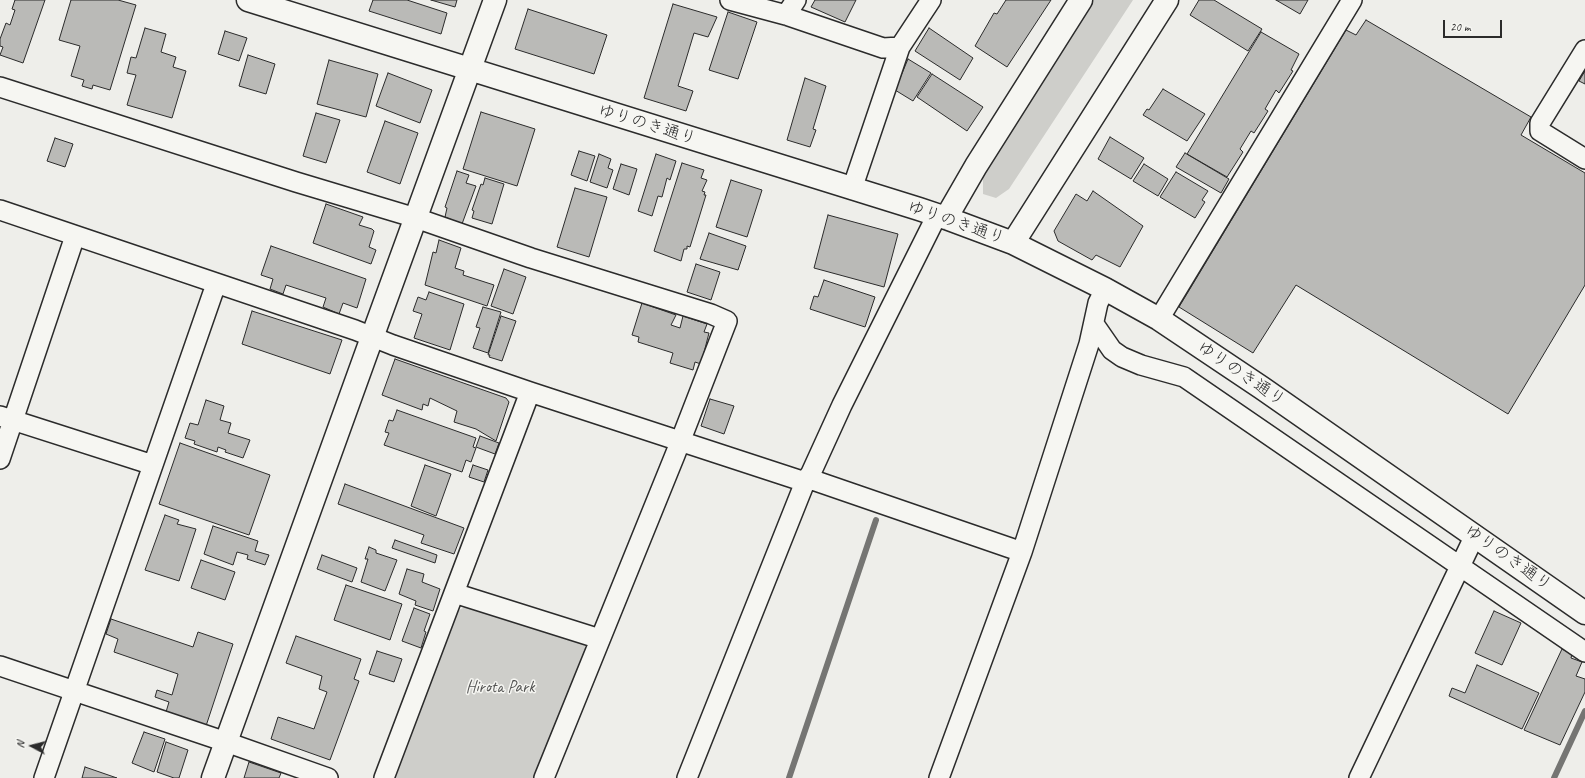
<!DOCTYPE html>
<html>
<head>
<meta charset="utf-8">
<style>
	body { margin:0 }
	#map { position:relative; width:1585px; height:778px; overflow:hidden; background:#eeeeea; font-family:Caveat,sans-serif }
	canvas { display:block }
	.north { position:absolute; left:12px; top:726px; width:40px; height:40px; -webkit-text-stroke:3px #f6f6f2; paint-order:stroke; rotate:277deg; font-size:11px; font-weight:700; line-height:16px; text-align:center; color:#2b2b2b }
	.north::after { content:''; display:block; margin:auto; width:14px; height:18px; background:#2b2b2b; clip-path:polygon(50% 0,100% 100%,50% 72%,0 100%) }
	.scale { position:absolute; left:1443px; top:20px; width:59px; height:18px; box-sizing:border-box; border:2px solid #2b2b2b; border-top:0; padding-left:5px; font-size:12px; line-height:14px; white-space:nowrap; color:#2b2b2b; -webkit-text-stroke:3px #f6f6f2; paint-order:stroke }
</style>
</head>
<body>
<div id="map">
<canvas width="1585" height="778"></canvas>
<div class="north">N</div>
<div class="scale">20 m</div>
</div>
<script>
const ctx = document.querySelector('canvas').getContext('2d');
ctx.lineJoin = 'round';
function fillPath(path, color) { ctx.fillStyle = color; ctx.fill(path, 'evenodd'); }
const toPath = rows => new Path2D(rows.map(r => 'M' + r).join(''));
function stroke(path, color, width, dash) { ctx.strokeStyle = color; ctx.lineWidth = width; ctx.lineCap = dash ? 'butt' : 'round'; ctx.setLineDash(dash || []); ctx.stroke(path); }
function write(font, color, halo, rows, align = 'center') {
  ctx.font = font + ' Caveat,"Klee One",sans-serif'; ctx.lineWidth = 3; ctx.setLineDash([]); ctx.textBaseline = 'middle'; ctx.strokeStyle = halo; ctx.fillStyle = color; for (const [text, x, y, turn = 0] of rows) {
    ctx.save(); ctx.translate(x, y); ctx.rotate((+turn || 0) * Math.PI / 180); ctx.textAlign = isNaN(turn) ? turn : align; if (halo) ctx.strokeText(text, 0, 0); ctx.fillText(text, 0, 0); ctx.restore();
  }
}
fillPath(toPath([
	[1094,0,1133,0,1009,189,996,198,983,194,983,176],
	[473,606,585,644,586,649,537,778,393,778,455,612,465,607]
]), '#cececa');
stroke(toPath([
	[789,778,876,520],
	[1554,778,1585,711]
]), '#757573', 6);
const building = toPath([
	[15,0,45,0,23,63,0,55,3,47,0,46,0,39,6,23,10,25,15,10,12,9,15,0],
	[71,0,118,0,136,5,110,90,93,85,92,89,82,86,84,80,71,76,80,46,59,40,71,0],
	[373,0,407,0,447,13,441,34,369,11,373,0],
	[431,0,457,0,455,7,431,0],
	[815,0,856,0,845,22,811,7,815,0],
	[1006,0,1051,0,1007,67,975,46,994,13,997,14,1006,0],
	[1199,0,1214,0,1262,29,1248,51,1190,15,1199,0],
	[1276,0,1308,0,1300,14,1276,0],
	[673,4,717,17,708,37,694,33,678,86,693,91,686,111,644,98,673,4],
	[528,9,607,35,594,74,515,49,528,9],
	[728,12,757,22,738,79,709,70,728,12],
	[1366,20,1531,117,1521,135,1585,173,1585,285,1508,414,1296,285,1253,353,1179,307,1346,30,1356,35,1366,20],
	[145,28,166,34,161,52,176,57,173,67,186,71,172,118,127,105,136,75,127,73,131,57,136,58,145,28],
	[929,28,973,58,960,80,915,51,929,28],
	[225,31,247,38,239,61,218,54,225,31],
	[1261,32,1299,54,1291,70,1293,71,1279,93,1276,90,1265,109,1268,111,1254,133,1251,131,1240,149,1243,152,1227,177,1187,154,1261,32],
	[248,55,275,64,266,94,239,86,248,55],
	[908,59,931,73,913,101,895,90,908,59],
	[329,60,378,74,366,117,317,104,329,60],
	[1585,71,1585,84,1579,81,1585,71],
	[388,73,432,90,420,123,376,106,388,73],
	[932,74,983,107,967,131,917,97,932,74],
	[805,78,826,86,813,129,816,130,810,147,787,140,805,78],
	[1163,89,1205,114,1187,141,1143,115,1147,109,1149,110,1163,89],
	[481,112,535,129,517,186,463,169,481,112],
	[316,113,340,120,326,163,303,156,316,113],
	[385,121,418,133,400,184,367,172,385,121],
	[1110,137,1144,158,1131,179,1098,159,1110,137],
	[55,138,73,144,65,167,47,161,55,138],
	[579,151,595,156,587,181,571,175,579,151],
	[1185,153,1229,179,1221,193,1176,167,1185,153],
	[599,154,611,159,608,168,613,170,607,188,590,182,599,154],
	[656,154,676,161,670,180,667,178,662,197,658,196,652,216,638,211,656,154],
	[682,163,704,170,701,178,707,180,702,191,705,192,704,195,706,195,690,247,687,246,687,249,684,249,681,261,654,251,682,163],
	[621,164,637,169,629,195,613,189,621,164],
	[1144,164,1168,179,1158,196,1133,181,1144,164],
	[457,171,469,175,466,183,476,186,462,224,445,217,447,208,445,207,457,171],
	[1176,172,1208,191,1202,200,1205,202,1195,218,1160,197,1176,172],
	[485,178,504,184,492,224,472,218,474,211,472,210,481,184,483,185,485,178],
	[731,180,762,190,747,237,716,227,731,180],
	[575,188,607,197,589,257,557,247,575,188],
	[1093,191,1143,226,1120,267,1096,255,1092,260,1058,241,1054,231,1076,194,1087,201,1093,191],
	[326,204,363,217,359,225,372,229,374,231,369,247,376,250,371,264,313,243,326,204],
	[828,215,898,234,884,287,814,268,828,215],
	[709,233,746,246,738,270,700,259,709,233],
	[439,240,461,248,455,268,464,271,463,275,494,285,487,306,425,285,433,252,436,253,439,240],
	[271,246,366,279,357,308,343,303,339,314,323,307,326,298,286,285,283,294,270,289,273,279,261,275,271,246],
	[696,264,720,272,711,300,687,292,696,264],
	[504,269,526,277,513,314,491,306,504,269],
	[824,280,875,297,865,327,810,309,814,296,818,297,824,280],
	[429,292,464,304,450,350,414,338,422,314,413,311,418,297,426,300,429,292],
	[642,303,676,315,671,325,680,328,683,316,707,324,704,332,709,333,701,364,695,362,693,370,670,363,673,353,638,342,639,337,632,335,642,303],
	[483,307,501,312,488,353,473,348,480,328,476,327,483,307],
	[252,311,342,340,330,374,242,344,252,311],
	[501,316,516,321,502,361,489,357,490,355,488,355,501,316],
	[395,359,506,398,509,402,496,441,476,429,454,422,457,411,430,398,428,406,423,404,422,410,382,395,395,359],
	[710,399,734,406,724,434,701,426,710,399],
	[206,400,224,406,220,420,231,423,228,433,250,440,243,458,225,452,226,450,218,447,217,452,194,444,195,441,185,438,190,423,198,425,206,400],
	[397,410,476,438,473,447,476,448,471,462,466,460,462,472,384,445,389,433,385,432,389,420,393,421,397,410],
	[480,436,499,443,495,454,476,447,480,436],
	[180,443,270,475,249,535,159,504,180,443],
	[425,465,451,474,436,516,411,506,425,465],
	[473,465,488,470,484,482,469,477,473,465],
	[345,484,464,528,454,554,421,543,424,535,338,504,345,484],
	[165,515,179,520,177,524,196,529,179,581,145,570,165,515],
	[213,526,258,541,255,551,269,555,265,565,247,559,248,555,237,552,233,565,204,554,213,526],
	[395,540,437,555,435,563,392,548,395,540],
	[369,547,376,550,376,553,397,560,385,591,361,582,368,559,365,559,369,547],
	[322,555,357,568,352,582,317,569,322,555],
	[201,560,235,572,225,600,191,588,201,560],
	[407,569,424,574,422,582,440,589,433,611,415,605,416,601,399,594,407,569],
	[346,585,402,604,390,640,334,620,346,585],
	[414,608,430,614,424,631,426,632,421,648,402,641,414,608],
	[1494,611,1521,623,1502,665,1475,653,1494,611],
	[111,619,193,647,198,632,233,644,206,726,166,712,169,702,155,697,157,690,172,695,178,674,114,652,118,639,106,634,111,619],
	[296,636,361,659,354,679,359,681,330,760,271,739,278,717,314,729,327,692,319,689,322,676,286,663,296,636],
	[1562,649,1572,654,1571,658,1582,662,1576,676,1585,679,1585,692,1560,745,1524,730,1562,649],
	[377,651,402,659,394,682,369,674,377,651],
	[1477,665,1539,693,1522,729,1449,696,1452,688,1465,693,1477,665],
	[144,732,165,739,154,772,132,763,144,732],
	[166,742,188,750,179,778,174,778,157,772,166,742],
	[249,762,281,773,279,778,244,778,249,762],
	[85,767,117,778,82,778,85,767]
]);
fillPath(building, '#babab7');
stroke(building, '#2b2b2b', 1);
const minor = toPath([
	[730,0,786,15,883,48,900,47,931,0],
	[786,15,796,0],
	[1585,50,1540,123,1540,131,1585,159],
	[0,87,296,182,416,218,531,258,711,314,727,321,675,455,544,778],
	[852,189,900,47],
	[0,210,355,330,393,345,530,392,805,482],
	[1159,319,1352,0],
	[1094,324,1112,350,1122,357,1141,365,1184,377,1585,652],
	[0,416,153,465],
	[0,459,75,236],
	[807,478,1022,552],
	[454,593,600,639],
	[0,666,226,742,328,778],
	[44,778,216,284],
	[384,778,530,392],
	[687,778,805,482,811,473,842,405,937,215],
	[939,778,1022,552,1089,344,1098,303,1105,289],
	[1359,778,1475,535]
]);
const tertiary = toPath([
	[248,0,919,209,946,218,1013,243,1105,289,1159,319,1262,388,1585,613],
	[946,218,976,166,1081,0],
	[1013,243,1167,0],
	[213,778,366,354,495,0]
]);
stroke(minor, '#2b2b2b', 22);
stroke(tertiary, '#2b2b2b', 25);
stroke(minor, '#f6f6f2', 19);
stroke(tertiary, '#f6f6f2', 22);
write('17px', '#2b2b2b', '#f6f6f2', [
	["ゆりのき通り",647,125,17],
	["ゆりのき通り",956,223,19],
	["ゆりのき通り",1241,374,34],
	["ゆりのき通り",1508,558,35]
]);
write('17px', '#545453', '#f6f6f2', [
	["Hirota Park",500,688]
]);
</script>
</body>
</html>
